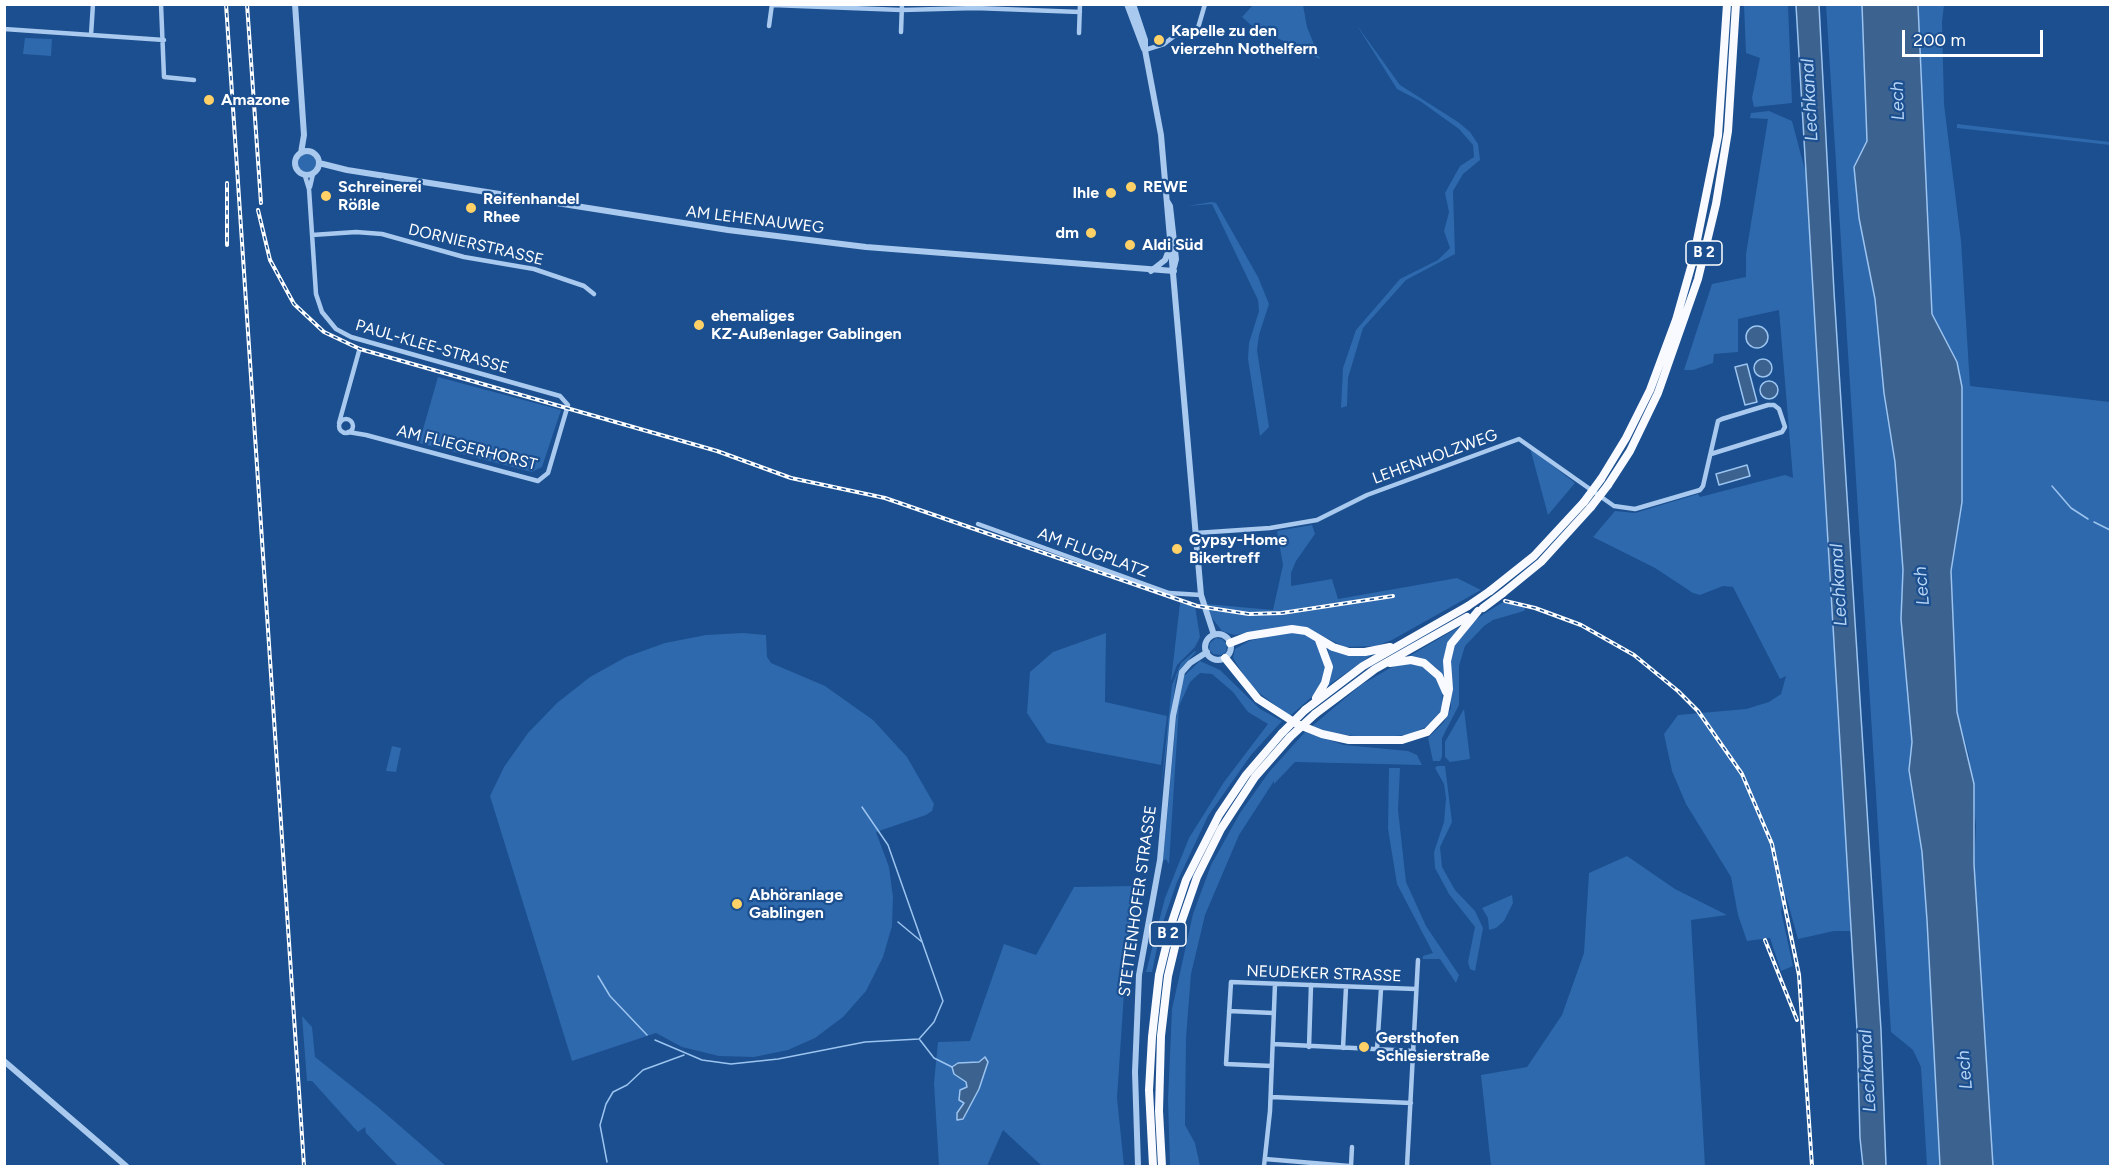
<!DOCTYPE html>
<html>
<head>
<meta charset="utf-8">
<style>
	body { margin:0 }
	#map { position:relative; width:2115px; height:1171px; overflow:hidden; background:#1b4f8f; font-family:Figtree,sans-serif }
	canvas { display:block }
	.frame { position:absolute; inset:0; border:6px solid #fff; pointer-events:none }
	.scale { position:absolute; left:1902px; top:30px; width:141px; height:27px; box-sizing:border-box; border:3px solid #fff; border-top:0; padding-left:8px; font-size:18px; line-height:21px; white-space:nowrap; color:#fff; -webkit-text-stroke:4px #1b4f8f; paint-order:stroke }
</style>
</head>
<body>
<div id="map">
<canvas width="2115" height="1171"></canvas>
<div class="frame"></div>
<div class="scale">200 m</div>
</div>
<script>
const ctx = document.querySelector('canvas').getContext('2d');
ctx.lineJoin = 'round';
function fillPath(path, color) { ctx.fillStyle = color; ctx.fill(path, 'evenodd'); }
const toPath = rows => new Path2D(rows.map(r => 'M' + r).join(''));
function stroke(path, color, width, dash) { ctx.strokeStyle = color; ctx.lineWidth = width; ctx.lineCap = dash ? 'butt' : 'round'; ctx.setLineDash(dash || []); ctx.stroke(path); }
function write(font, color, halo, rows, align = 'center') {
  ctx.font = font + ' Figtree,sans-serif'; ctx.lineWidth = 4.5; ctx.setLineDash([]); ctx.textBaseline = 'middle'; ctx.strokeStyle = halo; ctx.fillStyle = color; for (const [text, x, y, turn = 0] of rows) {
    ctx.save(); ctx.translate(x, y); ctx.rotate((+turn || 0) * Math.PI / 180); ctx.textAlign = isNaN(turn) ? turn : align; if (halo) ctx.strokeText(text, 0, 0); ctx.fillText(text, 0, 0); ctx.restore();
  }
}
fillPath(toPath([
	[1254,4,1303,5,1307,27,1320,59,1251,25,1242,17],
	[1744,5,1788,5,1792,103,1754,107,1752,98,1760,58,1746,53],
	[1826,5,1862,5,1867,141,1854,167,1859,218,1875,299,1884,393,1895,462,1903,570,1901,619,1912,742,1909,770,1922,852,1927,920,1940,1166,1927,1166,1921,1067,1913,1050,1891,1032],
	[1918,5,1944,5,1942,22,1944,104,1961,241,1970,386,2110,402,2110,1166,1993,1166,1974,864,1976,826,1969,755,1957,712,1951,571,1962,502,1962,387,1957,362,1932,314],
	[1356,24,1400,85,1458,122,1470,132,1478,144,1480,160,1463,174,1453,191,1455,254,1406,280,1363,328,1348,378,1347,406,1341,408,1343,368,1356,330,1400,279,1438,260,1450,248,1444,231,1449,212,1445,193,1460,166,1474,157,1473,145,1459,129,1420,101,1397,89],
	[25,38,52,39,51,56,23,54],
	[1769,111,1792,121,1806,174,1851,931,1834,931,1798,939,1786,896,1781,911,1793,966,1781,971,1770,938,1747,941,1738,915,1731,877,1686,804,1672,771,1664,734,1678,715,1746,709,1769,702,1781,694,1786,676,1780,679,1733,587,1723,586,1700,595,1693,593,1655,568,1593,537,1615,511,1635,513,1698,494,1700,497,1785,475,1793,478,1779,310,1738,319,1738,352,1714,354,1713,363,1693,370,1684,370,1712,284,1746,277,1746,254,1768,119,1750,118,1751,113],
	[1957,124,2110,142,2110,145,1957,128],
	'298 163a9 9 0 1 1 18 0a9 9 0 1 1-18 0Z',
	[1211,202,1216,203,1258,277,1269,304,1259,335,1257,350,1269,427,1260,436,1248,359,1249,343,1259,311,1258,300,1212,204,1188,206],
	[438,377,561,410,542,467,532,472,419,443],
	[1530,448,1575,483,1548,515],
	[1312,525,1315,534,1296,561,1291,573,1291,586,1332,579,1338,599,1457,578,1481,590,1392,640,1376,646,1345,647,1301,626,1234,635,1222,631,1212,618,1206,604,1273,610,1283,565,1277,531],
	[1503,602,1526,607,1524,611,1493,620,1484,626,1465,646,1459,666,1459,705,1442,738,1442,757,1440,761,1433,761,1428,738,1444,722,1451,708,1449,663,1454,643,1473,621],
	[1180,603,1195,606,1200,637,1195,647,1177,665,1171,681],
	[1459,627,1451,640,1446,684,1437,668,1430,664,1406,658],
	[1288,632,1305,634,1314,640,1321,648,1326,673,1315,694,1290,716,1251,687,1233,658,1235,649,1249,641],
	[743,633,766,635,767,657,771,663,825,686,873,720,907,757,934,804,932,811,926,815,876,832,889,867,893,897,892,926,883,957,866,991,843,1017,815,1038,788,1050,754,1057,719,1056,682,1047,656,1033,572,1061,490,796,504,767,528,733,557,703,590,677,626,657,665,643,706,635],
	[1106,633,1105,702,1167,716,1161,765,1047,743,1027,713,1030,672,1053,652],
	[1216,638,1222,639,1227,644,1226,652,1221,655,1213,654,1209,649,1210,643],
	[1327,646,1376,652,1326,687,1332,666],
	[1195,651,1196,652,1181,668,1176,679,1161,789,1172,685,1181,663],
	[1200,661,1220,670,1260,709,1282,721,1251,755,1208,816,1177,882,1161,928,1152,972,1146,972,1165,898,1189,838,1224,782,1268,724,1248,712,1233,692,1212,674,1200,673,1190,682,1179,706,1169,864,1166,859,1163,861,1178,699,1184,676],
	[1404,663,1421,665,1435,676,1442,689,1443,705,1439,713,1426,727,1407,735,1370,738,1331,733,1312,726,1361,685,1390,668],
	[1464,709,1470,759,1450,762,1445,757,1445,742],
	[1305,732,1344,745,1408,751,1417,755,1422,765,1295,762,1274,784,1274,781,1239,835,1205,915,1191,974,1186,1038,1185,1125,1195,1143,1200,1166,1170,1166,1168,1100,1172,1009,1193,914,1211,865,1240,813,1269,772],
	[392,746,401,748,396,772,386,771],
	[1437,766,1445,766,1452,822,1440,847,1442,867,1455,890,1475,911,1483,928,1475,971,1470,969,1468,962,1475,927,1449,894,1435,868,1434,852,1444,822,1446,798,1444,784,1435,768],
	[1389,768,1400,768,1398,810,1406,882,1426,926,1459,975,1456,983,1440,959,1423,959,1423,956,1433,953,1397,884,1388,829],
	[1627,856,1675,889,1727,915,1691,920,1705,1166,1491,1166,1481,1075,1527,1067,1562,1015,1584,953,1589,873],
	[1133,886,1135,919,1126,963,1117,1098,1124,1166,1042,1166,1003,1130,987,1166,939,1166,934,1083,938,1042,970,1041,1004,944,1036,955,1074,887],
	[1512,895,1513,903,1504,921,1496,928,1489,930,1488,918,1482,908],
	[302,1016,312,1027,315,1057,378,1107,446,1166,398,1166,366,1133,365,1127,358,1132,312,1081,307,1081]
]), '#2e69ad');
const water = toPath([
	[1796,5,1819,5,1834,292,1881,1030,1886,1166,1863,1166,1860,1138,1857,1029,1796,5],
	[1862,5,1918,5,1932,314,1957,362,1962,387,1962,502,1951,571,1957,712,1974,784,1974,864,1993,1166,1940,1166,1927,920,1922,852,1909,770,1912,742,1901,619,1903,570,1895,462,1884,393,1875,299,1859,218,1854,167,1867,141,1862,5],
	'1746 337a11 11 0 1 1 22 0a11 11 0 1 1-22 0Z',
	'1754 368a9 9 0 1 1 18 0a9 9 0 1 1-18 0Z',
	[1747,364,1757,402,1745,405,1735,367,1747,364],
	'1760 390a9 9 0 1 1 18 0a9 9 0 1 1-18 0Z',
	[1747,465,1750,476,1719,485,1716,474,1747,465],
	[985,1057,988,1062,979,1089,963,1119,957,1120,957,1113,964,1103,959,1100,960,1090,967,1087,966,1082,954,1074,952,1067,958,1063,979,1062,985,1057]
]);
fillPath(water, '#3c6290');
stroke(water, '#9cc4f0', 1.5);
stroke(toPath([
	[2052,486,2071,508,2088,519],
	[2094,522,2110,530],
	[898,922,922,942],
	[598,976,610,996,647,1035],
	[655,1040,702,1060,731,1064,778,1059,865,1042,919,1039,934,1022,943,1001,888,845,862,807],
	[920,1040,934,1058,952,1067],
	[607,1162,600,1125,606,1104,613,1092,627,1085,643,1070,684,1055]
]), '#9cc4f0', 1.5);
stroke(toPath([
	[161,4,164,77,194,80],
	[772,5,902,10,975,8,1080,12],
	[769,26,772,4],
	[4,29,164,40],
	[901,32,902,4],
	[1079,33,1080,4],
	[91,35,93,4],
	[1145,50,1164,44,1177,34,1191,32,1198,28,1205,4],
	[305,176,309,189,316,294,322,312,336,329,351,337,560,396,568,405,548,473,538,481,366,435,348,432],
	[310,187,313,174],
	[312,235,356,232,382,234,464,257,534,269,584,286,594,294],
	'339 426a7 7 0 1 1 14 0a7 7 0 1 1-14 0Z',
	[339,423,359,351],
	[978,524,1169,593,1201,595],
	[1196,533,1270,528,1317,520,1367,495,1519,439,1614,506,1635,509,1700,490,1703,486,1718,421,1722,419,1768,405,1774,405,1779,409,1785,427,1782,432,1711,454],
	[1229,1011,1273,1013],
	[1273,1044,1414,1051],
	[1309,1047,1311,985],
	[1343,1048,1346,987],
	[1377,1050,1381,989],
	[1272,1066,1226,1064,1231,982,1416,989],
	[1271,1097,1411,1103],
	[1265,1159,1349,1166],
	[1264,1166,1270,1111,1275,984],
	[1351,1166,1352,1147],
	[1407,1166,1418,960]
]), '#a9c9ee', 4.5);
stroke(toPath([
	[295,4,304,135,301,153],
	[1127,4,1144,49],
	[1133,4,1145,40,1145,50,1161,135,1201,595,1214,635],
	'295 163a12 12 0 1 1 24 0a12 12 0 1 1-24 0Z',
	[319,163,347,170,728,230,866,247,1174,271],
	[1167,201,1170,206,1176,259,1174,267],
	[1151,271,1165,260,1169,250],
	'1205 647a13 13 0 1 1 26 0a13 13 0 1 1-26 0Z',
	[4,1061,126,1166],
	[1138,1166,1135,1072,1139,975,1160,860,1173,716,1182,672,1190,663,1207,652]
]), '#a9c9ee', 6);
stroke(toPath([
	[1601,479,1626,438,1650,390,1676,320,1693,260,1718,136,1727,4],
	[1608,485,1630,451,1658,393,1698,279,1716,204,1728,131,1736,4],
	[1490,591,1534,556,1584,502],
	[1503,593,1541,562,1591,507],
	[1230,643,1248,636,1292,629,1306,631,1333,647,1349,652,1365,652,1390,647],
	[1225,658,1258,699,1297,724,1322,734,1349,740,1402,740,1427,732,1444,714,1449,689,1447,661,1451,644,1478,611],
	[1390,663,1411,660,1424,663,1439,676,1446,692],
	[1316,698,1325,683,1329,667,1319,640],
	[1305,710,1363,666,1468,606],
	[1315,714,1375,669,1467,617],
	[1153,1166,1149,1090,1152,1037,1159,975,1172,922,1186,880,1219,815,1246,775,1282,733],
	[1162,1166,1159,1111,1161,1036,1168,976,1180,926,1197,877,1221,829,1255,777,1290,737]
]), '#f8faff', 8);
const rail = toPath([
	[226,4,304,1166],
	[247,4,261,203],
	[227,183,227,245],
	[258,210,270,260,294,304,324,332,360,349,717,451,791,478,885,498,1197,606,1249,614,1282,613,1393,596],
	[1505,601,1535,608,1581,625,1634,655,1678,691,1698,711,1742,774,1772,844,1799,975,1812,1166],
	[1765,940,1797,1020]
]);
stroke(rail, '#fff', 4);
stroke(rail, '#1b4f8f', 1.5, [4.5]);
stroke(toPath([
	[1584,502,1601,479],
	[1591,507,1608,485],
	[1468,606,1490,591],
	[1483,608,1503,593],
	[1282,733,1305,710],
	[1290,737,1315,714]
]), '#f8faff', 8);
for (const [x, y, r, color] of [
	[1159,40,6,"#ffd166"],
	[209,100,6,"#ffd166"],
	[1131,187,6,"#ffd166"],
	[1111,193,6,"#ffd166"],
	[326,196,6,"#ffd166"],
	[471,208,6,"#ffd166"],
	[1091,233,6,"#ffd166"],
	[1130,245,6,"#ffd166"],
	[699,325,6,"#ffd166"],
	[1177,549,6,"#ffd166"],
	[737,904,6,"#ffd166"],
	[1364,1047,6,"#ffd166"]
]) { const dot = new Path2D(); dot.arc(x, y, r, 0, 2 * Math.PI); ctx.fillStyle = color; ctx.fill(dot); stroke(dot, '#1b4f8f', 2); }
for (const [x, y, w] of [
	[1704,253,36],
	[1168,934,36]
]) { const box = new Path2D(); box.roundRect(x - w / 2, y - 12, w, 24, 4.5); ctx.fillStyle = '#1b4f8f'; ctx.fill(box); stroke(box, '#fff', 1.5); }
write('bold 15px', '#fff', null, [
	["B 2",1704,253],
	["B 2",1168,934]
]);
write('bold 16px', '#fff', '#1b4f8f', [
	["Kapelle zu den",1171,31],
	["vierzehn Nothelfern",1171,49],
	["Amazone",221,100],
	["Schreinerei",338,187],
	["Rößle",338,205],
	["REWE",1143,187],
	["Ihle",1099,193,"right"],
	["Reifenhandel",483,199],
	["Rhee",483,217],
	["dm",1079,233,"right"],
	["Aldi Süd",1142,245],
	["ehemaliges",711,316],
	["KZ-Außenlager Gablingen",711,334],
	["Gypsy-Home",1189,540],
	["Bikertreff",1189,558],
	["Abhöranlage",749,895],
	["Gablingen",749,913],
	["Gersthofen",1376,1038],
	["Schlesierstraße",1376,1056]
], 'left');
write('16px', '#fff', '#1b4f8f', [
	["AM LEHENAUWEG",755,220,7],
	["DORNIERSTRASSE",476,245,13],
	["PAUL-KLEE-STRASSE",432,347,16],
	["AM FLIEGERHORST",467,448,14],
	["LEHENHOLZWEG",1435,457,-20],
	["AM FLUGPLATZ",1093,553,20],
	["STETTENHOFER STRASSE",1138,901,-82],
	["NEUDEKER STRASSE",1324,974,2]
]);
write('italic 18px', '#b5d3f5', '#1b4f8f', [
	["Lechkanal",1810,100,-93],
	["Lech",1898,101,-92],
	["Lechkanal",1839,585,-93],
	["Lech",1922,586,-95],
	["Lech",1965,1070,-95],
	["Lechkanal",1868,1071,-93]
]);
</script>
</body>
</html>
